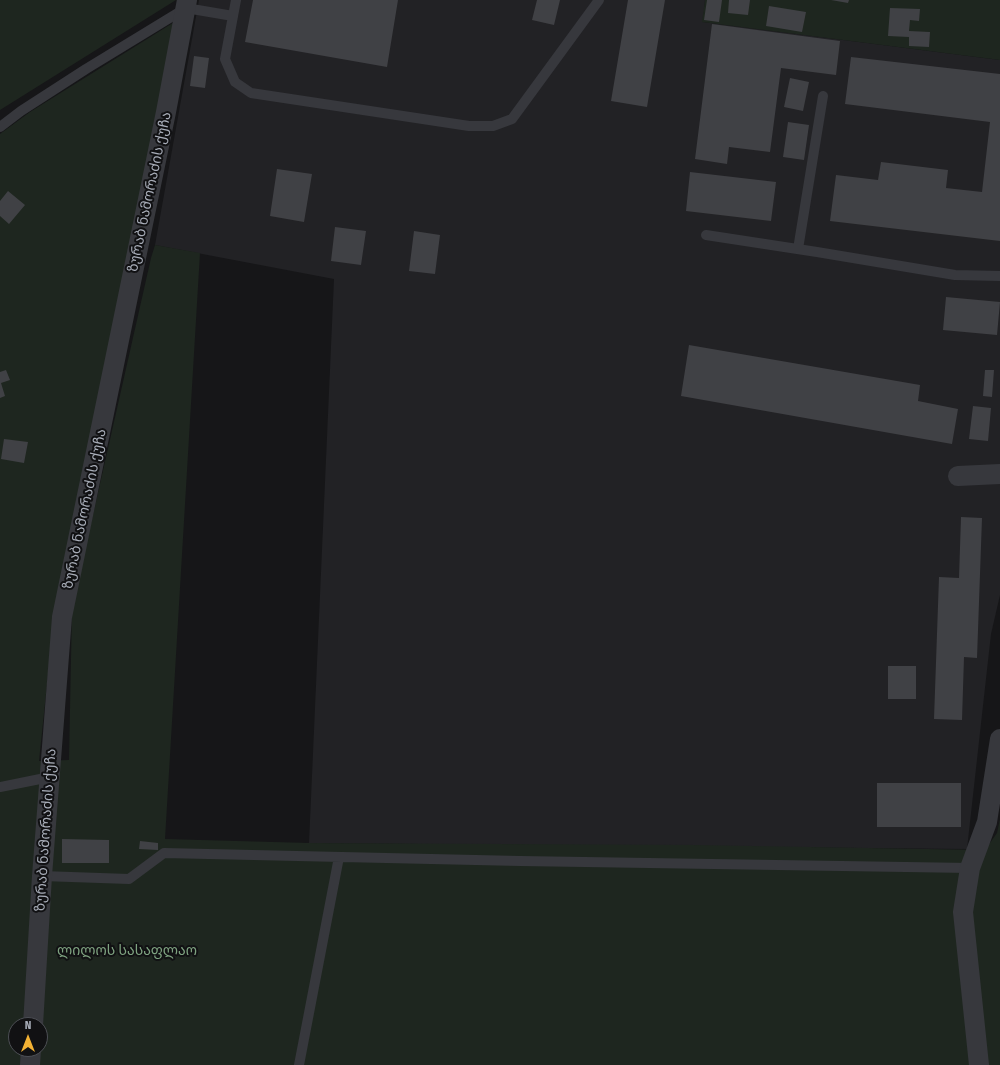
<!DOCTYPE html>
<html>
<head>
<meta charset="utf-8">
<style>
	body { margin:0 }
	#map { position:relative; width:1000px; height:1065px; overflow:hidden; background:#161618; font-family:"Fira Sans Condensed",sans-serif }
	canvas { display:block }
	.north { position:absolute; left:8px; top:1017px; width:40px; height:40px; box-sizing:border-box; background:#111113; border:1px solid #4d4f55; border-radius:50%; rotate:0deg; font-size:11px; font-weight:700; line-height:16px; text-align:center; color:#a8adb8 }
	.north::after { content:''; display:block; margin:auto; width:14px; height:18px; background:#f2b134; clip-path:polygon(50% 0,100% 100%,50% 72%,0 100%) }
</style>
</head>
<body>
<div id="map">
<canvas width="1000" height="1065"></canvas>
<div class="north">N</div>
</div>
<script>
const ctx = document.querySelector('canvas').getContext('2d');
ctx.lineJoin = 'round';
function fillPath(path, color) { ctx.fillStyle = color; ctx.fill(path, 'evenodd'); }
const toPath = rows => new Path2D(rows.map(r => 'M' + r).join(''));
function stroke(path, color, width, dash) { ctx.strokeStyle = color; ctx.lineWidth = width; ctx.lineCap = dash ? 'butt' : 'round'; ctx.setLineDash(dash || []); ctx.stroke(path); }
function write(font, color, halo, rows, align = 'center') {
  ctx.font = font + ' "Fira Sans Condensed","Noto Sans Georgian",sans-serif'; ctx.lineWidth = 4; ctx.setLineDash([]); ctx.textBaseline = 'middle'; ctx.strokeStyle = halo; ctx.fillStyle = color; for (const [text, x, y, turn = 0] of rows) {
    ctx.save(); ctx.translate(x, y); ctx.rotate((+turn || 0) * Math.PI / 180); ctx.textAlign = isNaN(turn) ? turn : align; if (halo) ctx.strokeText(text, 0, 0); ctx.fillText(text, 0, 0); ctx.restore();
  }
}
fillPath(toPath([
	[199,0,705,0,703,22,1000,60,1000,595,991,634,967,849,309,843,334,279,155,245]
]), '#222225');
fillPath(toPath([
	[0,0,176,0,0,110],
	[705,0,1000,0,1000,60,702,22],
	[176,21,54,617,39,761,69,760,72,608,151,258,155,245,200,253,165,839,309,843,694,845,985,850,997,833,1000,819,1000,1065,0,1065,0,134,30,112],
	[16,1025,40,1025,40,1049,16,1049]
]), '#1e261f');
fillPath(toPath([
	[253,0,398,0,387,67,245,42],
	[537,0,560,0,554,25,532,20],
	[628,0,665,0,647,107,611,101],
	[707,0,722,0,719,22,704,20],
	[729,0,750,0,748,15,728,13],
	[831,0,849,0,848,3],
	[769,6,806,12,802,32,766,26],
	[890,8,920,9,919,21,910,20,909,31,930,32,929,47,909,46,909,37,888,36],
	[712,24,840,41,836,75,781,68,770,152,729,147,727,164,695,159],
	[194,56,209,58,205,88,190,86],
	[851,57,1000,74,1000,241,830,221,836,175,878,180,881,162,948,170,946,188,982,192,990,122,845,104],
	[790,78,809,82,803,111,784,107],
	[788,122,809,125,804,160,783,157],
	[277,169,312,174,304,222,270,216],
	[690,172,776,182,771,221,686,211],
	[8,191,25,205,9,224,0,216,0,201],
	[335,227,366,231,361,265,331,261],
	[414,231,440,235,435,274,409,271],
	[946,297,1000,302,997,335,943,330],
	[689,345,920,385,918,401,958,409,952,444,681,396],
	[6,370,10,380,1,383,5,396,0,398,0,372],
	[985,370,994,370,992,397,983,396],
	[973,406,991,408,988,441,969,439],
	[4,439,28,442,24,463,1,459],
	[961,517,982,518,977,658,964,657,962,720,934,719,939,577,959,578],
	[888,666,916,666,916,699,888,699],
	[877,783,961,783,961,827,877,827],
	[62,839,109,840,109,863,62,863],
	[140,841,158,843,158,850,139,849]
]), '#404145');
stroke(toPath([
	[236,0,225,59,235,82,251,93,469,126,493,126,512,119,599,0],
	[0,127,21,111,86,69,186,8,233,16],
	[706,235,817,252,955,275,1000,276],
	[798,249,823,96],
	[0,787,50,777],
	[42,876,129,879,164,853,520,861,970,868],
	[299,1065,339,857]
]), '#37383d', 10);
stroke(toPath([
	[958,476,1000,474],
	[33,1025,42,876,62,617,166,112,187,0],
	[30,1065,31,1049],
	[979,1065,963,912,970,868,987,822,1000,739]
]), '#37383d', 20);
write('14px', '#a8adb8', '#111113', [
	["ზურაბ ნამორაძის ქუჩა",150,192,-78],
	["ზურაბ ნამორაძის ქუჩა",85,509,-78],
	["ზურაბ ნამორაძის ქუჩა",46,830,-86]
]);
write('14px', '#7fa381', '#111113', [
	["ლილოს სასაფლაო",127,951]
]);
</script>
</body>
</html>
